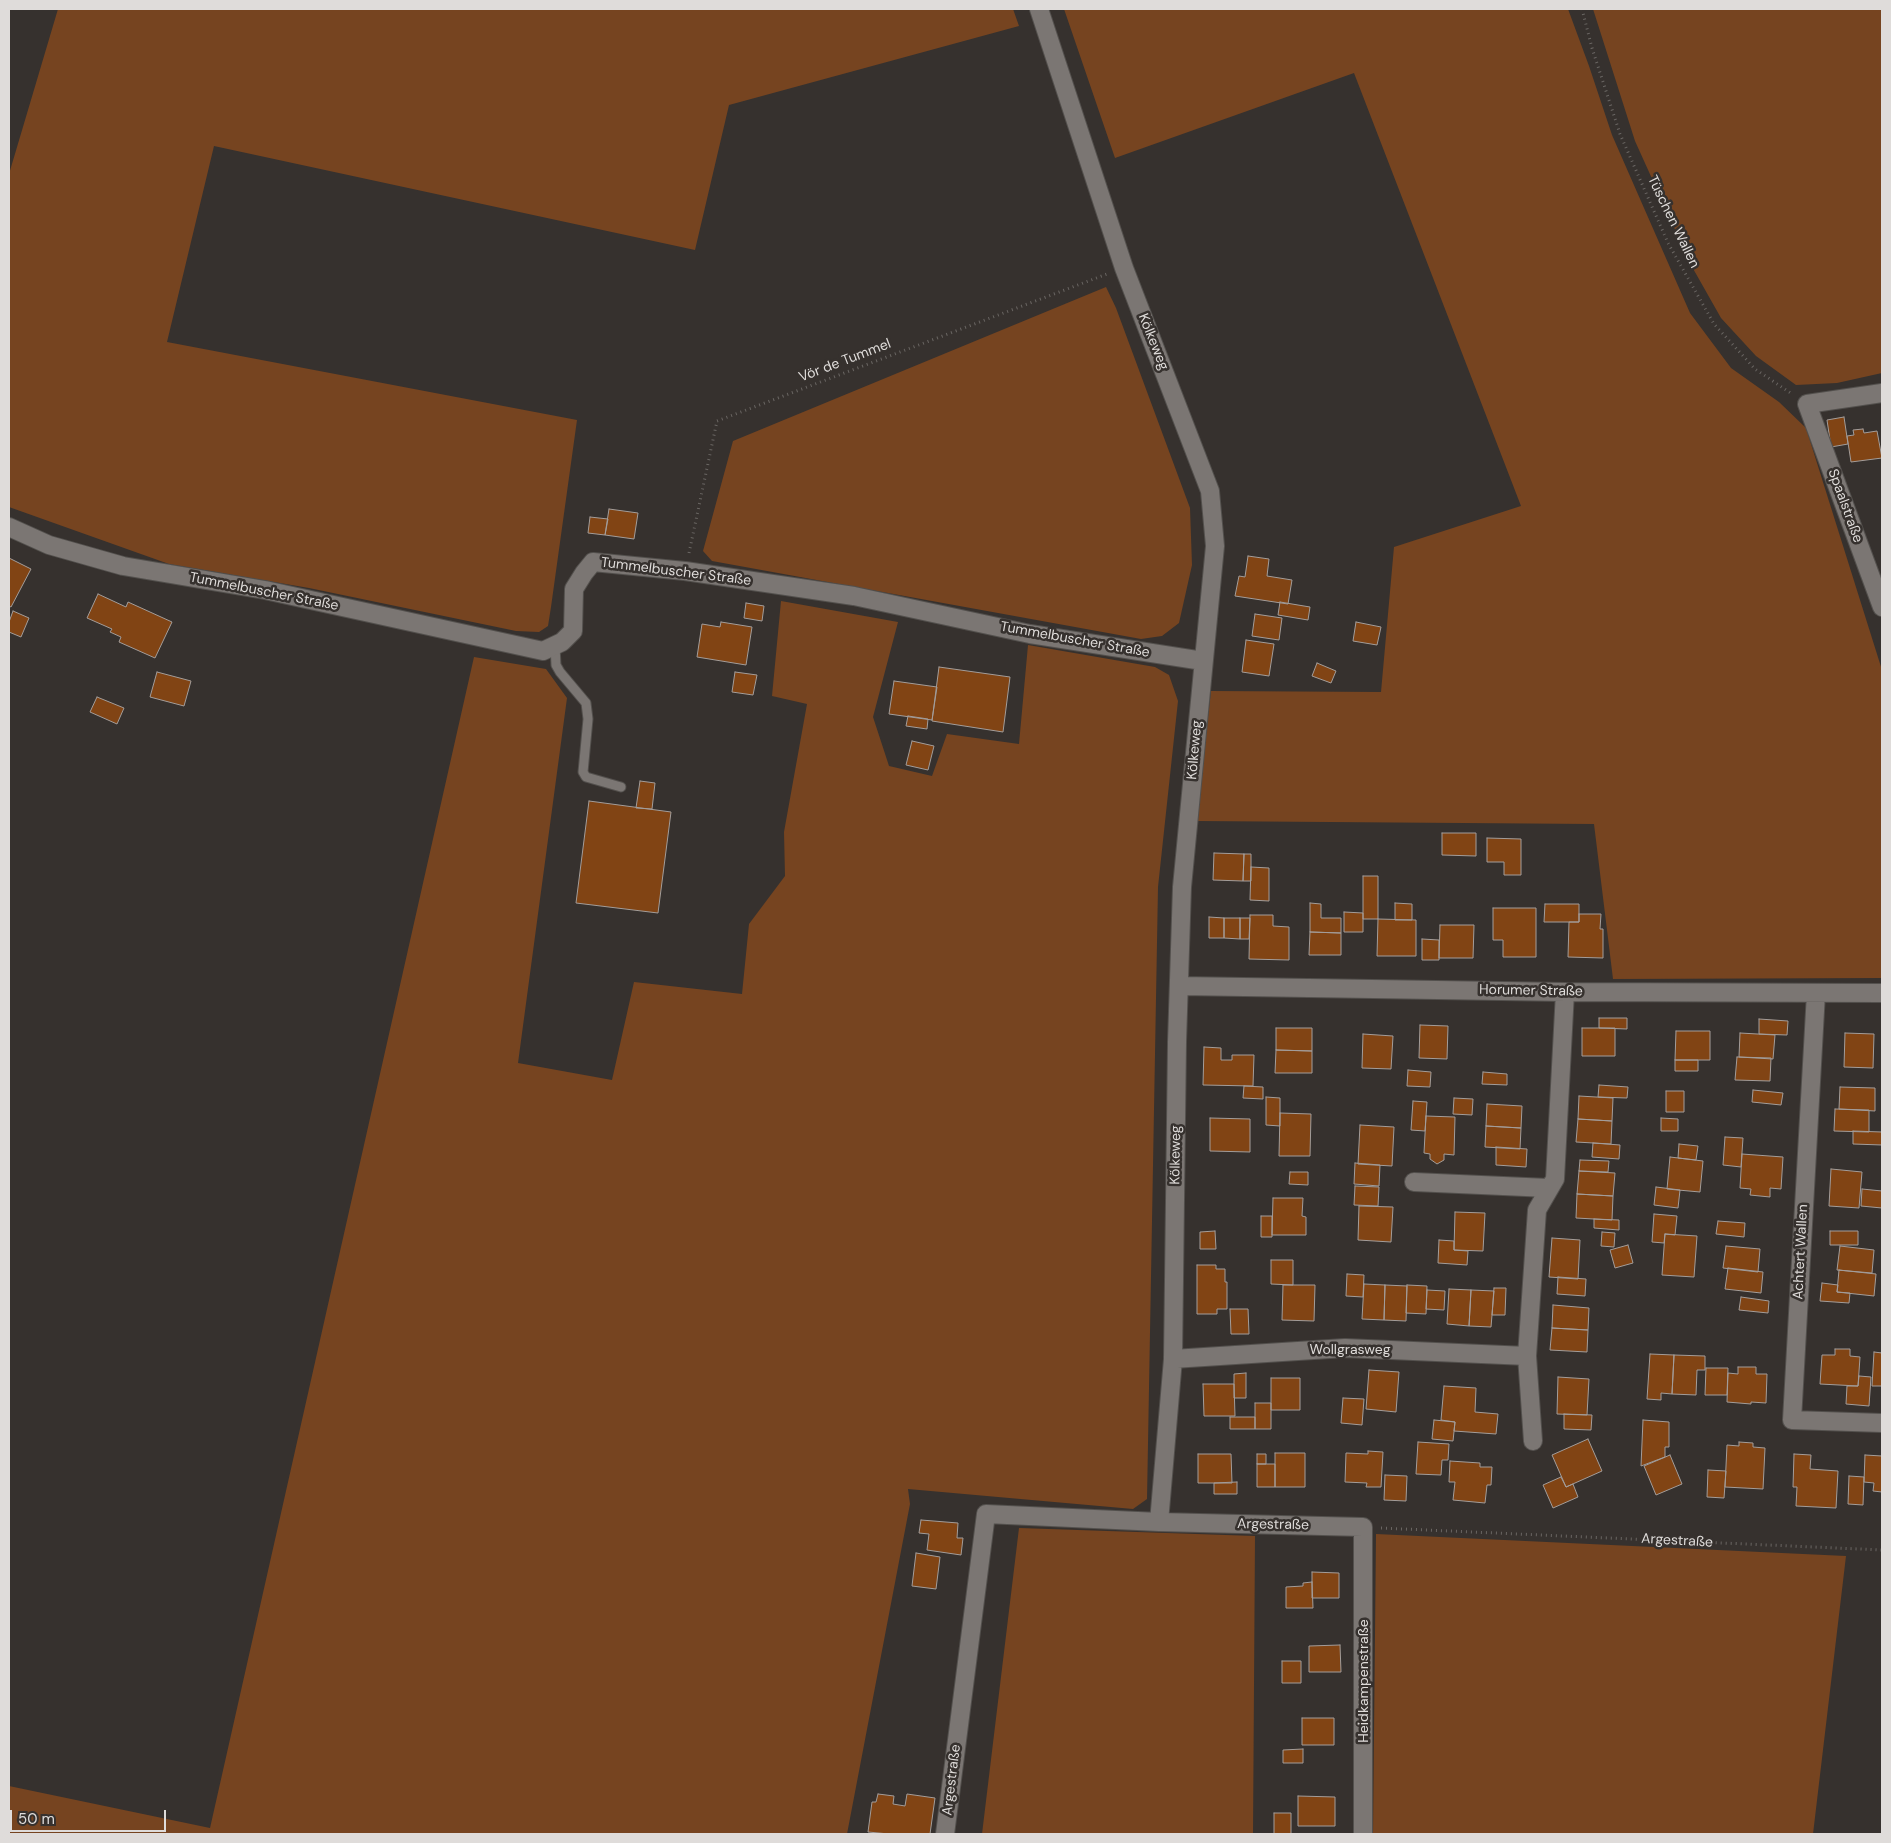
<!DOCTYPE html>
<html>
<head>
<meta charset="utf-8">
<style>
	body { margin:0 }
	#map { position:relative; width:1891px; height:1843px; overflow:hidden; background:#36312e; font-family:"DM Sans",sans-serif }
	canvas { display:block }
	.frame { position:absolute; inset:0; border:10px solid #dfdcda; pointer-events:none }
	.scale { position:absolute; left:10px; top:1810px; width:156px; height:22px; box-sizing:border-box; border:2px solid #dfdcda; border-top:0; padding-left:6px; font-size:15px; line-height:18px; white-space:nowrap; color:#dfdcda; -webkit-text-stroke:4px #36312e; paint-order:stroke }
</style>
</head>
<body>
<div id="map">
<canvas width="1891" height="1843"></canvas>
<div class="frame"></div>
<div class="scale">50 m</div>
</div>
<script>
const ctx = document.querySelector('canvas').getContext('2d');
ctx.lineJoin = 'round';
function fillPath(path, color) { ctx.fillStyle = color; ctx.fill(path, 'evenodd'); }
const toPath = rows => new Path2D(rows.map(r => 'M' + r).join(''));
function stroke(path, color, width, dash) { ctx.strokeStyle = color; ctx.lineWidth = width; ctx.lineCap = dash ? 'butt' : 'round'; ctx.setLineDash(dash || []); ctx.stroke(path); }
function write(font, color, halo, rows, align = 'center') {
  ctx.font = font + ' "DM Sans",sans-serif'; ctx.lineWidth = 5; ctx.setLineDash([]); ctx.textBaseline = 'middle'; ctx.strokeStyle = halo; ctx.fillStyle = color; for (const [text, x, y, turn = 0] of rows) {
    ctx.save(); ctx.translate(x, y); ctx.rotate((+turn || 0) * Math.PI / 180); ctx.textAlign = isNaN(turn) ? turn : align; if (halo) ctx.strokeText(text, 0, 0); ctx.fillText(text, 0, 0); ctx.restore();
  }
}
fillPath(toPath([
	[58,9,1013,9,1019,26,729,105,695,250,214,146,167,342,577,420,551,607,548,626,539,632,516,631,309,588,169,564,9,507,9,174],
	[1064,9,1568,9,1589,66,1612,135,1690,313,1731,368,1779,402,1806,428,1882,670,1882,978,1613,979,1594,824,1196,821,1211,691,1381,692,1394,547,1521,506,1354,73,1115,158],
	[1593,9,1882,9,1882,373,1837,383,1796,385,1756,356,1721,318,1691,265,1635,141],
	[1106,287,1116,308,1190,508,1192,565,1179,623,1162,636,1141,639,712,561,703,551,733,441],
	[781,601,898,622,873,717,889,766,932,776,947,734,1019,744,1028,645,1155,667,1169,675,1178,701,1158,887,1147,1499,1133,1509,908,1489,910,1504,847,1834,9,1834,9,1786,210,1828,474,657,546,669,567,698,518,1063,612,1080,634,982,742,994,749,924,785,876,784,832,807,704,772,696],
	[1019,1528,1255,1536,1253,1834,982,1834],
	[1376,1534,1846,1556,1813,1834,1373,1834]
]), '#764420');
const building = toPath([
	[1844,417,1848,444,1831,447,1827,420,1844,417],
	[1863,429,1864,433,1877,431,1882,458,1851,462,1847,436,1854,435,1853,430,1863,429],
	[609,509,638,513,634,539,605,535,609,509],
	[590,517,608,519,605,535,588,533,590,517],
	[1248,556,1269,559,1267,576,1292,580,1288,604,1235,596,1239,576,1245,577,1248,556],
	[9,558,31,569,11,607,9,606,9,558],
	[98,594,126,607,128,602,172,622,155,658,119,642,121,637,110,632,112,629,87,618,98,594],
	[1280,602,1310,607,1308,620,1278,615,1280,602],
	[746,603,764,606,762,621,744,618,746,603],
	[13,611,29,618,21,637,9,632,9,622,13,611],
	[1255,614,1282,618,1279,640,1252,636,1255,614],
	[721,622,752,627,746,665,697,657,702,624,720,627,721,622],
	[1356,622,1381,627,1377,645,1353,641,1356,622],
	[1246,640,1274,644,1269,676,1242,672,1246,640],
	[1317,663,1336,671,1331,683,1312,676,1317,663],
	[939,667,1010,677,1003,732,932,721,939,667],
	[157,672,191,681,184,706,150,697,157,672],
	[735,672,757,675,753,695,732,692,735,672],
	[894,681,937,687,932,720,889,714,894,681],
	[97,697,124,708,117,724,90,712,97,697],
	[908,716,928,719,927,729,906,726,908,716],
	[912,741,934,746,928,770,906,765,912,741],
	[640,781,655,783,652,809,636,808,640,781],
	[589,801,671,812,658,913,576,903,589,801],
	[1442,833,1476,833,1476,856,1442,855,1442,833],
	[1487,838,1521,839,1521,875,1504,875,1504,862,1487,862,1487,838],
	[1214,853,1244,854,1243,881,1213,880,1214,853],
	[1244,854,1251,854,1251,881,1243,881,1244,854],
	[1251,867,1269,868,1269,901,1250,900,1251,867],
	[1363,876,1378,876,1378,919,1363,919,1363,876],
	[1310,903,1321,904,1321,918,1341,918,1341,933,1310,932,1310,903],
	[1395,903,1412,904,1412,920,1395,920,1395,903],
	[1545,904,1579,904,1579,922,1544,922,1545,904],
	[1493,908,1536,908,1536,957,1503,957,1503,940,1493,940,1493,908],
	[1344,912,1363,913,1363,932,1344,932,1344,912],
	[1579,914,1601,914,1600,929,1603,929,1603,958,1568,957,1569,922,1579,922,1579,914],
	[1250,915,1273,915,1273,926,1289,927,1289,960,1249,959,1250,915],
	[1209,917,1224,918,1224,938,1209,938,1209,917],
	[1224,918,1240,918,1240,939,1224,938,1224,918],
	[1240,918,1250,918,1249,939,1240,939,1240,918],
	[1378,919,1416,920,1416,956,1377,956,1378,919],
	[1440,925,1474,925,1473,958,1439,958,1440,925],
	[1310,932,1341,933,1341,955,1309,955,1310,932],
	[1422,939,1439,940,1439,960,1422,960,1422,939],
	[1599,1018,1627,1018,1627,1029,1599,1028,1599,1018],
	[1759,1019,1788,1021,1787,1035,1759,1034,1759,1019],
	[1420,1025,1448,1026,1447,1059,1419,1058,1420,1025],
	[1276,1028,1312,1028,1312,1051,1276,1050,1276,1028],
	[1582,1028,1615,1028,1615,1056,1582,1056,1582,1028],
	[1676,1031,1710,1031,1710,1060,1675,1060,1676,1031],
	[1740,1033,1775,1035,1773,1059,1739,1057,1740,1033],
	[1845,1033,1874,1034,1873,1068,1844,1067,1845,1033],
	[1363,1034,1393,1036,1391,1069,1362,1068,1363,1034],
	[1204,1047,1221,1048,1221,1060,1232,1060,1232,1055,1254,1055,1253,1086,1203,1085,1204,1047],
	[1276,1050,1312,1051,1312,1073,1275,1073,1276,1050],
	[1737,1057,1771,1058,1770,1081,1735,1080,1737,1057],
	[1675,1060,1698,1060,1698,1071,1675,1071,1675,1060],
	[1408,1070,1431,1072,1430,1087,1407,1086,1408,1070],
	[1483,1072,1507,1074,1507,1085,1482,1084,1483,1072],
	[1599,1085,1628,1087,1627,1098,1598,1097,1599,1085],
	[1244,1086,1263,1087,1263,1099,1243,1098,1244,1086],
	[1840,1087,1875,1088,1875,1111,1839,1109,1840,1087],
	[1753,1090,1783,1093,1781,1105,1752,1102,1753,1090],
	[1666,1091,1684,1091,1684,1112,1666,1112,1666,1091],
	[1579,1096,1613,1098,1612,1121,1578,1119,1579,1096],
	[1266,1097,1280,1098,1280,1126,1266,1125,1266,1097],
	[1454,1098,1473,1099,1472,1115,1453,1114,1454,1098],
	[1413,1101,1427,1102,1425,1131,1411,1130,1413,1101],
	[1487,1104,1522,1106,1521,1128,1486,1126,1487,1104],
	[1835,1109,1869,1110,1869,1132,1834,1131,1835,1109],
	[1280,1113,1311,1114,1310,1156,1279,1156,1280,1113],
	[1426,1116,1455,1117,1454,1155,1444,1154,1444,1160,1437,1164,1430,1159,1430,1154,1424,1153,1426,1116],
	[1210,1118,1250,1119,1250,1152,1210,1151,1210,1118],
	[1661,1118,1678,1119,1678,1131,1661,1131,1661,1118],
	[1578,1119,1612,1121,1611,1144,1576,1142,1578,1119],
	[1360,1125,1394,1127,1392,1166,1358,1164,1360,1125],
	[1486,1126,1521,1128,1520,1149,1485,1147,1486,1126],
	[1853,1131,1882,1132,1882,1145,1853,1144,1853,1131],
	[1725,1137,1743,1138,1741,1167,1723,1165,1725,1137],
	[1593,1143,1620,1145,1619,1159,1592,1157,1593,1143],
	[1679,1144,1698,1146,1696,1160,1678,1158,1679,1144],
	[1496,1147,1527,1149,1526,1167,1496,1165,1496,1147],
	[1742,1154,1783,1157,1781,1189,1770,1188,1770,1197,1750,1195,1751,1189,1740,1188,1742,1154],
	[1670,1157,1703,1161,1700,1192,1667,1189,1670,1157],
	[1580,1160,1609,1161,1608,1172,1579,1171,1580,1160],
	[1355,1163,1380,1165,1379,1186,1354,1184,1355,1163],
	[1831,1169,1862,1172,1859,1208,1829,1206,1831,1169],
	[1579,1171,1615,1173,1613,1196,1577,1194,1579,1171],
	[1290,1172,1308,1172,1308,1185,1289,1184,1290,1172],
	[1355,1186,1379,1187,1378,1206,1354,1205,1355,1186],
	[1656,1187,1680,1190,1678,1208,1654,1205,1656,1187],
	[1862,1189,1882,1191,1882,1208,1861,1206,1862,1189],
	[1577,1194,1613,1196,1612,1220,1576,1218,1577,1194],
	[1273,1198,1303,1198,1302,1216,1306,1217,1306,1235,1272,1235,1273,1198],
	[1359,1206,1393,1207,1391,1242,1358,1240,1359,1206],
	[1455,1212,1485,1213,1483,1251,1454,1250,1455,1212],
	[1654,1214,1677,1216,1675,1235,1665,1234,1664,1243,1652,1242,1654,1214],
	[1261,1216,1272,1216,1272,1237,1261,1237,1261,1216],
	[1594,1219,1619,1220,1619,1230,1594,1228,1594,1219],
	[1718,1221,1745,1223,1744,1237,1716,1234,1718,1221],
	[1215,1231,1216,1249,1200,1249,1200,1232,1215,1231],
	[1830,1231,1858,1231,1858,1245,1830,1245,1830,1231],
	[1602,1232,1615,1233,1614,1247,1601,1246,1602,1232],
	[1665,1234,1697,1236,1694,1277,1662,1275,1665,1234],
	[1552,1238,1580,1240,1578,1279,1549,1277,1552,1238],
	[1439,1240,1454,1241,1454,1250,1468,1251,1467,1265,1438,1263,1439,1240],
	[1628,1245,1633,1263,1615,1268,1610,1250,1628,1245],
	[1726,1246,1760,1249,1758,1272,1723,1268,1726,1246],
	[1840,1246,1874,1250,1872,1273,1837,1270,1840,1246],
	[1271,1260,1293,1260,1293,1285,1271,1284,1271,1260],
	[1197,1265,1216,1265,1216,1269,1225,1269,1225,1282,1227,1282,1227,1309,1217,1309,1217,1314,1197,1314,1197,1265],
	[1728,1268,1763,1272,1761,1293,1725,1289,1728,1268],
	[1839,1270,1876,1274,1874,1296,1837,1292,1839,1270],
	[1347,1274,1364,1275,1363,1297,1346,1296,1347,1274],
	[1558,1277,1586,1279,1585,1296,1557,1294,1558,1277],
	[1822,1283,1838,1285,1837,1292,1850,1293,1849,1303,1820,1301,1822,1283],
	[1364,1284,1385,1285,1384,1320,1362,1319,1364,1284],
	[1283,1285,1315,1285,1314,1321,1282,1320,1283,1285],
	[1385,1285,1407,1286,1406,1321,1384,1320,1385,1285],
	[1407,1285,1427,1286,1426,1314,1406,1313,1407,1285],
	[1494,1288,1506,1288,1505,1315,1492,1315,1494,1288],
	[1449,1289,1471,1290,1469,1326,1447,1324,1449,1289],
	[1427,1290,1445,1291,1444,1310,1426,1309,1427,1290],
	[1471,1290,1494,1291,1491,1327,1469,1326,1471,1290],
	[1741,1297,1769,1301,1768,1313,1739,1310,1741,1297],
	[1553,1305,1589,1308,1588,1330,1552,1328,1553,1305],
	[1230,1309,1248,1309,1249,1334,1231,1334,1230,1309],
	[1552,1328,1588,1330,1587,1352,1550,1350,1552,1328],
	[1835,1349,1850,1349,1850,1356,1860,1357,1858,1386,1820,1384,1822,1355,1835,1355,1835,1349],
	[1874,1352,1882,1353,1882,1386,1872,1386,1874,1352],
	[1650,1354,1674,1355,1672,1394,1661,1393,1661,1400,1647,1399,1650,1354],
	[1674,1355,1705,1356,1705,1370,1697,1370,1696,1395,1672,1394,1674,1355],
	[1738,1367,1756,1367,1756,1374,1767,1374,1766,1403,1751,1402,1751,1404,1727,1402,1728,1373,1738,1374,1738,1367],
	[1706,1368,1728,1368,1727,1395,1705,1395,1706,1368],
	[1369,1370,1399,1372,1396,1412,1366,1409,1369,1370],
	[1246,1373,1246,1398,1234,1398,1234,1374,1246,1373],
	[1859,1376,1871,1377,1869,1406,1846,1404,1847,1386,1858,1386,1859,1376],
	[1558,1377,1589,1379,1587,1415,1557,1414,1558,1377],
	[1271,1378,1300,1378,1300,1410,1271,1410,1271,1378],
	[1203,1384,1234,1384,1235,1416,1204,1416,1203,1384],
	[1444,1386,1476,1388,1475,1412,1498,1414,1496,1434,1454,1431,1455,1422,1441,1420,1444,1386],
	[1343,1398,1364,1399,1362,1425,1341,1423,1343,1398],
	[1255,1403,1271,1403,1271,1429,1255,1429,1255,1403],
	[1564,1414,1592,1415,1591,1430,1564,1429,1564,1414],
	[1230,1417,1255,1417,1255,1429,1230,1429,1230,1417],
	[1434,1420,1455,1422,1453,1441,1432,1439,1434,1420],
	[1643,1420,1669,1422,1669,1447,1665,1447,1665,1457,1641,1466,1643,1420],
	[1588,1439,1602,1471,1566,1487,1552,1455,1588,1439],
	[1418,1442,1449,1444,1448,1460,1442,1460,1441,1475,1416,1474,1418,1442],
	[1739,1442,1753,1443,1753,1447,1765,1448,1763,1489,1725,1487,1727,1445,1739,1446,1739,1442],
	[1368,1451,1383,1452,1381,1487,1366,1487,1367,1483,1345,1482,1346,1453,1368,1454,1368,1451],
	[1275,1453,1305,1453,1305,1487,1275,1487,1275,1453],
	[1198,1454,1231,1454,1232,1483,1198,1483,1198,1454],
	[1257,1454,1266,1454,1266,1464,1257,1464,1257,1454],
	[1794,1454,1811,1455,1810,1469,1838,1471,1836,1508,1796,1506,1797,1487,1793,1487,1794,1454],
	[1670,1455,1682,1484,1656,1495,1644,1466,1670,1455],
	[1865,1455,1882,1456,1882,1492,1873,1491,1874,1483,1864,1482,1865,1455],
	[1450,1461,1480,1463,1480,1467,1492,1467,1491,1485,1487,1485,1485,1503,1453,1500,1455,1482,1449,1482,1450,1461],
	[1257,1464,1275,1464,1275,1487,1257,1487,1257,1464],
	[1708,1470,1726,1471,1724,1498,1707,1497,1708,1470],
	[1385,1475,1407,1476,1406,1501,1384,1500,1385,1475],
	[1849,1476,1864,1477,1863,1505,1848,1504,1849,1476],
	[1561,1477,1566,1487,1573,1484,1578,1497,1553,1508,1543,1485,1561,1477],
	[1237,1482,1237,1494,1214,1494,1214,1483,1237,1482],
	[921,1520,958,1523,957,1538,963,1538,961,1555,927,1550,929,1534,919,1533,921,1520],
	[916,1553,940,1557,936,1589,912,1586,916,1553],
	[1312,1572,1339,1573,1339,1598,1312,1598,1312,1572],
	[1312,1582,1313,1608,1286,1608,1286,1587,1303,1586,1303,1583,1312,1582],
	[1340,1645,1341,1672,1309,1672,1309,1646,1340,1645],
	[1282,1661,1301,1661,1301,1683,1282,1683,1282,1661],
	[1302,1718,1334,1718,1334,1745,1302,1745,1302,1718],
	[1303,1749,1303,1763,1283,1763,1283,1750,1303,1749],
	[878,1794,894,1796,893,1804,905,1806,907,1794,935,1798,930,1834,889,1834,868,1832,872,1802,876,1802,878,1794],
	[1298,1796,1335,1797,1335,1826,1298,1826,1298,1796],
	[1274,1813,1291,1813,1291,1834,1274,1834,1274,1813]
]);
fillPath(building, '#814414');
stroke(building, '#a39d9a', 1);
const service = toPath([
	[555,646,556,665,560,672,586,703,588,719,583,772,586,777,621,787]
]);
const minor = toPath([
	[1039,9,1124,268,1210,491,1215,546,1182,887,1177,1042,1173,1359,1159,1522],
	[1882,393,1807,404,1882,607],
	[9,527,49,545,123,566,265,590,543,651,562,642,573,631,574,589,584,573,593,562,685,571,854,596,1030,634,1203,661],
	[1180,986,1565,992,1882,993],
	[1816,993,1792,1420,1882,1423],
	[1414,1182,1548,1188],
	[1527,1356,1533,1441],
	[1173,1359,1345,1348,1527,1356,1537,1210,1555,1179,1565,992],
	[945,1834,986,1514,1159,1522,1363,1527,1363,1834]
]);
stroke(service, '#53504d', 11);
stroke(minor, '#53504d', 20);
stroke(toPath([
	[1582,9,1592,48,1620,134,1668,243,1714,324,1755,369,1792,394],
	[689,553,717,421,1107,274],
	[1381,1528,1882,1550]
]), '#6a6663', 3, [1, 4]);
stroke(service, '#7b7673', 9);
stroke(minor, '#7b7673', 18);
write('14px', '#dfdcda', '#36312e', [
	["Tüschen Wallen",1673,222,64],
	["Kölkeweg",1153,342,68],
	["Vör de Tummel",845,361,-21],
	["Spaalstraße",1845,506,70],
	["Tummelbuscher Straße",676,572,7],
	["Tummelbuscher Straße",264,592,11],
	["Tummelbuscher Straße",1075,640,10],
	["Kölkeweg",1195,750,-85],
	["Horumer Straße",1531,991,1],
	["Kölkeweg",1176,1155,-89],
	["Achtert Wallen",1801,1252,-87],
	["Wollgrasweg",1350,1350],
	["Argestraße",1273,1525,1],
	["Argestraße",1677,1541,3],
	["Heidkampenstraße",1364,1681,-90],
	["Argestraße",952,1780,-83]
]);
</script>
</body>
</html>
